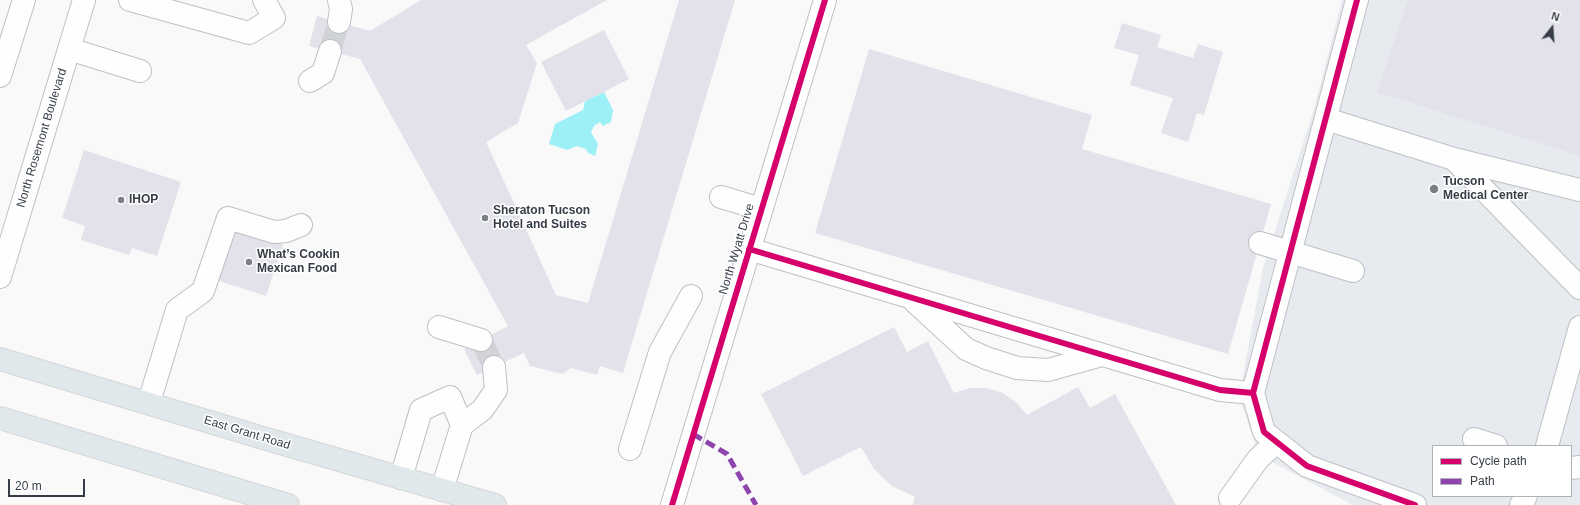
<!DOCTYPE html>
<html>
<head>
<meta charset="utf-8">
<style>
	body { margin:0 }
	#map { position:relative; width:1580px; height:505px; overflow:hidden; background:#f9f9f9; font-family:Arial,sans-serif }
	canvas { display:block }
	.legend { position:absolute; left:1432px; top:445px; width:140px; height:52px; box-sizing:border-box; background:#fff; border:1px solid #afb1b6; margin:0; padding:5px 7px; list-style:none; font-size:12px; color:#363d48 }
	.legend li { display:flex; align-items:center; gap:8px; height:20px }
	.legend b { width:20px; border:1px solid #afb1b6 }
	.north { position:absolute; left:1532px; top:8px; width:40px; height:40px; -webkit-text-stroke:3px #fff; paint-order:stroke; rotate:17deg; font-size:11px; font-weight:700; line-height:16px; text-align:center; color:#363d48 }
	.north::after { content:''; display:block; margin:auto; width:14px; height:18px; background:#363d48; clip-path:polygon(50% 0,100% 100%,50% 72%,0 100%) }
	.scale { position:absolute; left:8px; top:479px; width:77px; height:18px; box-sizing:border-box; border:2px solid #363d48; border-top:0; padding-left:5px; font-size:12px; line-height:14px; white-space:nowrap; color:#363d48; -webkit-text-stroke:3px #fff; paint-order:stroke }
</style>
</head>
<body>
<div id="map">
<canvas width="1580" height="505"></canvas>
<ul class="legend">
<li><b style="height:5px;background:#d6006c"></b>Cycle path</li>
<li><b style="height:5px;background:#8e44ad"></b>Path</li>
</ul>
<div class="north">N</div>
<div class="scale">20 m</div>
</div>
<script>
const ctx = document.querySelector('canvas').getContext('2d');
ctx.lineJoin = 'round';
function fillPath(path, color) { ctx.fillStyle = color; ctx.fill(path, 'evenodd'); }
const toPath = rows => new Path2D(rows.map(r => 'M' + r).join(''));
function stroke(path, color, width, dash) { ctx.strokeStyle = color; ctx.lineWidth = width; ctx.lineCap = dash ? 'butt' : 'round'; ctx.setLineDash(dash || []); ctx.stroke(path); }
function write(font, color, halo, rows, align = 'center') {
  ctx.font = font + ' Arial,sans-serif'; ctx.lineWidth = 3; ctx.setLineDash([]); ctx.textBaseline = 'middle'; ctx.strokeStyle = halo; ctx.fillStyle = color; for (const [text, x, y, turn = 0] of rows) {
    ctx.save(); ctx.translate(x, y); ctx.rotate((+turn || 0) * Math.PI / 180); ctx.textAlign = isNaN(turn) ? turn : align; if (halo) ctx.strokeText(text, 0, 0); ctx.fillText(text, 0, 0); ctx.restore();
  }
}
fillPath(toPath([
	[1342,0,1580,0,1580,505,1353,505,1259,455,1239,397,1263,268,1314,109],
	[1433,446,1571,446,1571,496,1433,496]
]), '#e7eaee');
fillPath(toPath([
	[604,92,613,110,611,122,603,126,600,122,594,126,591,132,598,144,595,156,588,153,586,149,577,146,567,150,549,144,555,124,583,110,585,101]
]), '#9ef0f7');
fillPath(toPath([
	[421,0,607,0,526,45,537,63,518,123,486,142,556,295,588,303,679,0,735,0,623,373,600,366,597,375,571,368,562,374,530,366,524,353,477,375,464,349,508,326,360,59,309,46,317,16,370,31],
	[1408,0,1580,0,1580,156,1377,92],
	[1122,23,1161,35,1157,47,1193,58,1198,44,1223,52,1204,115,1197,113,1188,142,1161,133,1173,98,1130,85,1139,55,1114,48],
	[604,30,629,79,566,111,541,62],
	[869,49,1092,115,1082,149,1271,204,1228,354,815,233],
	[84,150,181,182,157,256,132,248,129,255,81,240,85,226,62,218],
	[233,228,283,244,266,296,216,280],
	[894,327,907,352,928,341,954,393,970,388,987,388,1003,393,1016,402,1027,415,1078,387,1090,408,1115,394,1176,505,913,505,915,497,892,486,874,469,861,447,803,476,761,394]
]), '#e3e2eb');
stroke(toPath([
	[330,51,339,22],
	[481,340,494,367]
]), '#d2d3d6', 22, [22, 11]);
const minor = toPath([
	[130,0,249,33,274,18,264,0],
	[1357,0,1253,393,1264,432,1307,466,1415,505],
	[339,22,341,9,339,0],
	[69,49,140,71],
	[0,76,24,0],
	[310,81,323,73,330,51],
	[1326,119,1454,159,1580,288],
	[1454,159,1580,190],
	[721,197,761,209],
	[1260,243,1353,271],
	[749,249,1220,390,1253,393],
	[0,277,84,0],
	[915,302,966,349,986,358,1017,368,1048,370,1102,355],
	[439,327,481,340],
	[149,402,177,310,203,291,228,218,274,232,286,231,301,225],
	[462,425,482,410,496,390,494,367],
	[1474,439,1496,446],
	[1547,446,1580,327],
	[630,449,660,352,691,296],
	[1571,468,1580,467],
	[401,478,421,410,450,397,462,425,442,490],
	[1230,498,1258,459,1276,442],
	[672,505,825,0],
	[1521,505,1526,496]
]);
const major = toPath([
	[0,359,263,438,495,505],
	[0,418,288,505]
]);
stroke(minor, '#bdc0c5', 24);
stroke(major, '#d4d6d8', 24);
stroke(minor, '#fefefe', 22);
stroke(major, '#e1e8eb', 22);
stroke(toPath([
	[693,434,727,454,756,505]
]), '#8e44ad', 5, [10, 5]);
stroke(toPath([
	[1357,0,1253,393,1264,432,1307,466,1415,505],
	[749,249,1220,390,1253,393],
	[672,505,825,0]
]), '#d6006c', 6);
for (const [x, y, r, color] of [
	[1434,189,5,"#7a7f86"],
	[121,200,4,"#7a7f86"],
	[485,218,4,"#7a7f86"],
	[249,262,4,"#7a7f86"]
]) { const dot = new Path2D(); dot.arc(x, y, r, 0, 2 * Math.PI); ctx.fillStyle = color; ctx.fill(dot); stroke(dot, '#fff', 1.5); }
write('12px', '#363d48', '#fff', [
	["North Rosemont Boulevard",42,138,-73],
	["North Wyatt Drive",737,249,-73],
	["East Grant Road",247,433,17]
]);
write('bold 12px', '#363d48', '#fff', [
	["Tucson",1443,182],
	["Medical Center",1443,196],
	["IHOP",129,200],
	["Sheraton Tucson",493,211],
	["Hotel and Suites",493,225],
	["What’s Cookin",257,255],
	["Mexican Food",257,269]
], 'left');
</script>
</body>
</html>
